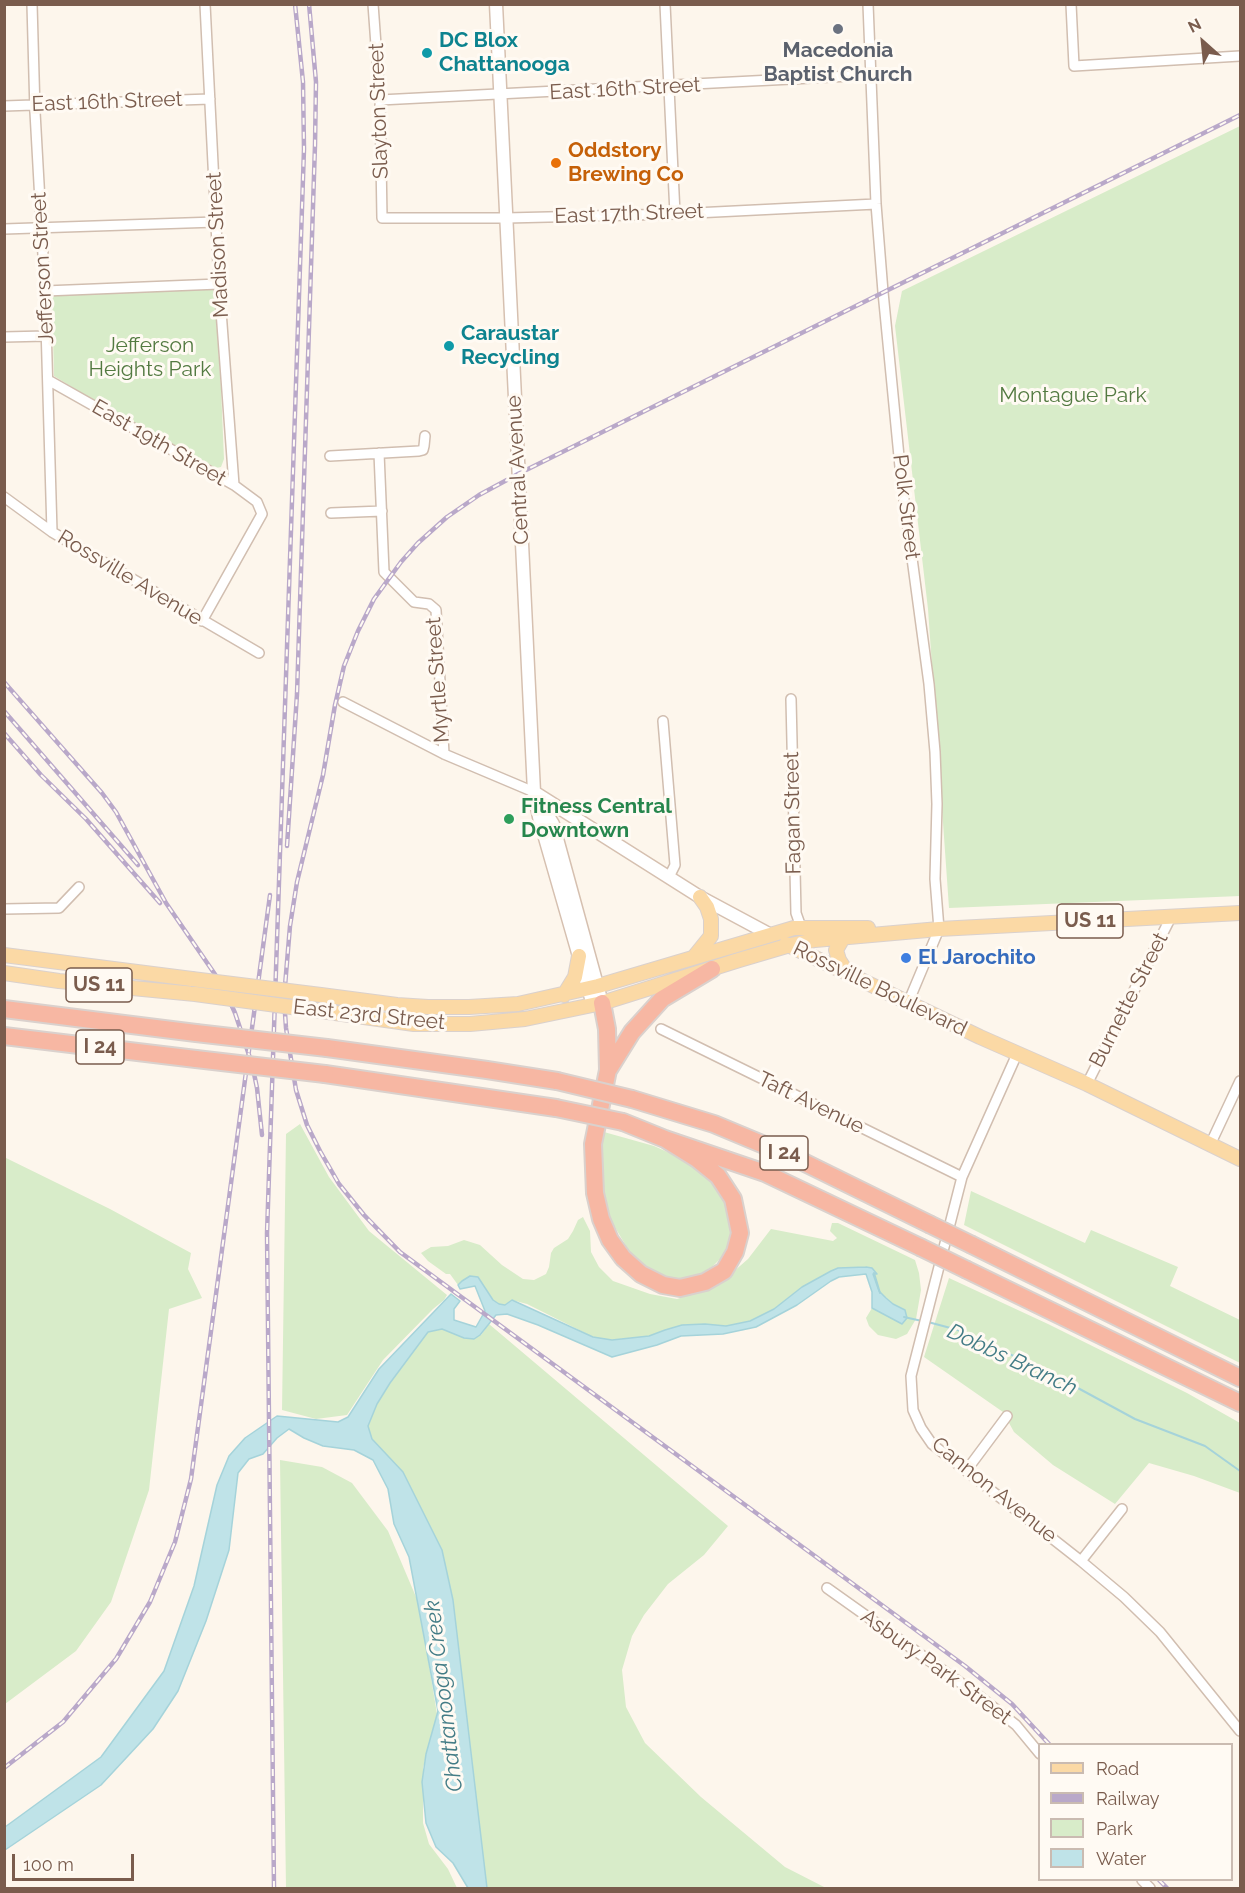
<!DOCTYPE html>
<html>
<head>
<meta charset="utf-8">
<style>
	body { margin:0 }
	#map { position:relative; width:1245px; height:1893px; overflow:hidden; background:#fdf6ec; font-family:Raleway,sans-serif }
	canvas { display:block }
	.frame { position:absolute; inset:0; border:6px solid #7a5c4d; pointer-events:none }
	.legend { position:absolute; left:1038px; top:1743px; width:195px; height:138px; box-sizing:border-box; background:#fffaf3; border:2px solid #cabbb1; margin:0; padding:8px 10px; list-style:none; font-size:18px; color:#7a5c4d }
	.legend li { display:flex; align-items:center; gap:12px; height:30px }
	.legend b { width:30px; border:2px solid #cabbb1 }
	.north { position:absolute; left:1173px; top:12px; width:60px; height:60px; -webkit-text-stroke:4px #fffaf3; paint-order:stroke; rotate:333deg; font-size:16px; font-weight:700; line-height:24px; text-align:center; color:#7a5c4d }
	.north::after { content:''; display:block; margin:auto; width:21px; height:27px; background:#7a5c4d; clip-path:polygon(50% 0,100% 100%,50% 72%,0 100%) }
	.scale { position:absolute; left:12px; top:1854px; width:122px; height:27px; box-sizing:border-box; border:3px solid #7a5c4d; border-top:0; padding-left:8px; font-size:18px; line-height:21px; white-space:nowrap; color:#7a5c4d; -webkit-text-stroke:4px #fffaf3; paint-order:stroke }
</style>
</head>
<body>
<div id="map">
<canvas width="1245" height="1893"></canvas>
<div class="frame"></div>
<ul class="legend">
<li><b style="height:8px;background:#fbd9a5"></b>Road</li>
<li><b style="height:8px;background:#b9a8c9"></b>Railway</li>
<li><b style="height:16px;background:#d8ecc9"></b>Park</li>
<li><b style="height:16px;background:#bfe3e8"></b>Water</li>
</ul>
<div class="north">N</div>
<div class="scale">100 m</div>
</div>
<script>
const ctx = document.querySelector('canvas').getContext('2d');
ctx.lineJoin = 'round';
function fillPath(path, color) { ctx.fillStyle = color; ctx.fill(path, 'evenodd'); }
const toPath = rows => new Path2D(rows.map(r => 'M' + r).join(''));
function stroke(path, color, width, dash) { ctx.strokeStyle = color; ctx.lineWidth = width; ctx.lineCap = dash ? 'butt' : 'round'; ctx.setLineDash(dash || []); ctx.stroke(path); }
function write(font, color, halo, rows, align = 'center') {
  ctx.font = font + ' Raleway,sans-serif'; ctx.lineWidth = 6; ctx.setLineDash([]); ctx.textBaseline = 'middle'; ctx.strokeStyle = halo; ctx.fillStyle = color; for (const [text, x, y, turn = 0] of rows) {
    ctx.save(); ctx.translate(x, y); ctx.rotate((+turn || 0) * Math.PI / 180); ctx.textAlign = isNaN(turn) ? turn : align; if (halo) ctx.strokeText(text, 0, 0); ctx.fillText(text, 0, 0); ctx.restore();
  }
}
fillPath(toPath([
	[1240,126,1240,896,949,908,928,609,895,326,902,291],
	[214,289,221,388,224,459,221,467,211,469,116,414,54,376,52,296],
	[300,1124,329,1177,369,1231,447,1295,444,1300,433,1309,383,1360,347,1415,316,1419,282,1410,286,1134],
	[604,1132,654,1146,681,1158,711,1178,722,1193,731,1217,732,1228,729,1242,722,1257,713,1266,702,1273,687,1278,674,1279,665,1276,645,1266,629,1251,610,1219,603,1191,601,1149],
	[4,1157,110,1209,191,1253,188,1269,202,1298,169,1309,149,1490,111,1602,76,1651,5,1704],
	[971,1191,1085,1243,1091,1230,1178,1267,1170,1286,1240,1320,1240,1363,964,1225],
	[583,1217,590,1231,591,1252,599,1267,613,1281,650,1294,677,1299,717,1286,748,1259,771,1229,833,1241,837,1238,830,1231,832,1223,838,1223,915,1260,919,1273,921,1290,916,1319,907,1334,896,1339,878,1335,869,1326,866,1318,872,1308,902,1324,905,1310,893,1304,879,1291,872,1268,859,1267,838,1268,831,1271,802,1287,774,1309,750,1321,726,1326,705,1324,682,1325,665,1330,649,1336,611,1340,593,1337,527,1304,512,1300,505,1305,499,1304,493,1300,478,1277,462,1281,458,1285,450,1274,446,1274,428,1261,421,1253,431,1247,448,1246,464,1240,480,1245,502,1265,523,1279,534,1280,546,1274,549,1267,551,1253,554,1248,568,1239,573,1231,578,1220],
	[949,1278,1048,1324,1187,1393,1240,1423,1240,1493,1194,1476,1149,1463,1115,1504,1053,1465,1014,1432,1003,1412,924,1357],
	[489,1324,728,1526,704,1555,668,1584,644,1615,632,1636,622,1670,626,1707,645,1743,701,1797,785,1867,826,1888,487,1888,453,1600,442,1550,403,1472,372,1440,368,1426,377,1404,390,1383,428,1332,442,1329,464,1338,481,1335],
	[280,1460,322,1467,352,1483,388,1531,419,1604,437,1714,423,1768,423,1823,429,1844,448,1869,457,1888,286,1888]
]), '#d8ecc9');
const water = toPath([
	[866,1267,872,1268,877,1274,873,1274,879,1291,886,1298,893,1304,905,1310,907,1318,902,1324,872,1308,872,1292,866,1274,839,1277,831,1281,797,1305,756,1327,723,1334,681,1336,657,1345,612,1357,538,1325,507,1314,496,1315,480,1335,474,1339,464,1338,442,1329,428,1332,390,1383,377,1404,368,1426,372,1439,403,1472,442,1550,453,1600,487,1888,468,1888,453,1863,436,1847,426,1823,422,1782,426,1754,438,1711,409,1557,394,1524,388,1489,373,1460,354,1450,323,1446,304,1438,289,1429,277,1438,263,1454,249,1459,238,1473,229,1550,206,1621,178,1691,153,1729,101,1785,5,1850,5,1827,101,1757,164,1671,194,1586,217,1485,229,1456,245,1438,277,1416,338,1422,348,1417,379,1369,451,1294,460,1301,454,1309,454,1320,476,1327,485,1311,475,1286,460,1289,458,1285,462,1281,470,1276,478,1277,493,1300,499,1304,505,1305,512,1300,593,1337,612,1340,649,1336,665,1330,682,1325,705,1324,726,1326,750,1321,774,1309,802,1287,831,1271,838,1268,866,1267]
]);
fillPath(water, '#bfe3e8');
stroke(water, '#a5d3da', 1.5);
stroke(toPath([
	[874,1273,880,1293],
	[904,1317,922,1321],
	[928,1322,958,1330,966,1335,1041,1368,1135,1419,1205,1446,1240,1471]
]), '#a5d3da', 2);
const minor = toPath([
	[32,4,35,112,45,291,52,532],
	[205,4,219,284,234,485],
	[373,4,380,100,382,218,506,218,675,214,876,204],
	[665,4,675,214],
	[868,4,876,204,883,292,901,477,929,684,935,752,937,804,935,879,939,929,908,1003],
	[1071,4,1074,66,1240,56],
	[380,100,870,75],
	[4,106,210,99],
	[4,229,216,222],
	[45,291,219,284],
	[4,337,46,336],
	[48,380,234,485,257,502,262,514,202,621],
	[379,453,384,572,414,602,429,604,436,610,444,754],
	[330,456,419,451,423,450,424,446,425,436],
	[4,497,52,532,259,653],
	[331,513,382,511],
	[791,699,796,913,801,927],
	[343,702,444,754,534,792],
	[663,721,675,865,669,877],
	[4,909,59,908,79,887],
	[661,1029,962,1177],
	[1017,1054,962,1177,911,1376,913,1410,921,1428,932,1444,1081,1561,1124,1597,1160,1632,1240,1731],
	[1087,1084,1171,917],
	[1210,1145,1240,1081],
	[966,1471,1007,1416],
	[1081,1561,1122,1509],
	[827,1588,979,1696,1016,1725,1040,1754],
	[1142,1880,1150,1888]
]);
const secondary = toPath([
	[496,4,534,792,539,817,593,1005],
	[534,792,700,897,769,934],
	[538,799,553,824,602,1003]
]);
const primary = toPath([
	[843,938,836,950,839,960,848,974],
	[786,944,980,1037,1087,1084,1240,1159],
	[4,955,192,979],
	[694,957,711,936,711,919,707,907,700,897],
	[4,973,59,981,195,994],
	[321,995,397,1005,428,1007,469,1007,518,1004,598,986,794,928,868,928],
	[564,995,575,977,579,956],
	[321,1011,414,1024,470,1024,525,1019,602,1003,739,960,790,945,815,940,939,929,1240,913]
]);
const motorway = toPath([
	[602,1003,607,1029,608,1070,593,1144,595,1193,601,1219,610,1240,623,1258,641,1274,663,1285,680,1288,705,1282,724,1271,735,1252,740,1233,733,1199,718,1176,697,1159,665,1139],
	[4,1009,196,1033],
	[4,1036,196,1059],
	[327,1048,487,1070,557,1081],
	[609,1069,632,1032,662,999,712,969],
	[325,1074,556,1108],
	[632,1099,714,1124,793,1157,929,1224],
	[623,1122,665,1139,765,1173,920,1247],
	[972,1245,1240,1378],
	[967,1270,1240,1403]
]);
stroke(minor, '#d1beb0', 12);
stroke(secondary, '#d6c0b0', 15);
stroke(primary, '#dad1cd', 16);
stroke(motorway, '#dad1cd', 20);
stroke(minor, '#fff', 9);
stroke(secondary, '#fff', 12);
stroke(primary, '#fbd9a5', 14);
stroke(motorway, '#f7b7a3', 16);
const rail = toPath([
	[4,682,102,793,116,812,166,903,223,986,235,1013,252,1064,257,1088,262,1135],
	[4,711,138,865],
	[4,733,41,775,86,819,160,903],
	[287,846,297,694,315,145,316,82,309,4],
	[1049,1744,1012,1704,965,1666,400,1252,364,1215,339,1184,320,1151,307,1125,296,1090,286,1028,284,998,290,926,297,882,323,775,335,705,344,666,358,631,374,599,401,562,418,543,447,517,479,495,518,474,1240,115],
	[4,1768,63,1722,116,1659,150,1602,175,1542,191,1479,270,895],
	[1159,1880,1167,1888],
	[274,1888,267,1233,304,149,303,82,295,4]
]);
stroke(rail, '#b9a8c9', 4.5);
stroke(rail, '#fffaf3', 2, [7]);
const primaryBridge = toPath([
	[192,979,321,995],
	[195,994,321,1011]
]);
const motorwayBridge = toPath([
	[196,1033,327,1048],
	[196,1059,325,1074],
	[557,1081,632,1099],
	[556,1108,623,1122],
	[929,1224,972,1245],
	[920,1247,967,1270]
]);
stroke(primaryBridge, '#dad1cd', 16, []);
stroke(motorwayBridge, '#dad1cd', 20, []);
stroke(primaryBridge, '#fbd9a5', 14);
stroke(motorwayBridge, '#f7b7a3', 16);
for (const [x, y, r, color] of [
	[838,29,6,"#6b7280"],
	[427,53,6,"#0f9aa8"],
	[556,163,6,"#e8710a"],
	[449,346,6,"#0f9aa8"],
	[509,819,6,"#2e9e5b"],
	[906,958,6,"#3f7fe0"]
]) { const dot = new Path2D(); dot.arc(x, y, r, 0, 2 * Math.PI); ctx.fillStyle = color; ctx.fill(dot); stroke(dot, '#fffaf3', 2); }
for (const [x, y, w] of [
	[1090,921,66],
	[99,985,66],
	[100,1047,48],
	[784,1153,48]
]) { const box = new Path2D(); box.roundRect(x - w / 2, y - 17, w, 34, 4.5); ctx.fillStyle = '#fffaf3'; ctx.fill(box); stroke(box, '#7a5c4d', 1.5); }
write('bold 20px', '#7a5c4d', null, [
	["US 11",1090,921],
	["US 11",99,985],
	["I 24",100,1047],
	["I 24",784,1153]
]);
write('bold 21px', '#0d838f', '#fffaf3', [
	["DC Blox",439,41],
	["Chattanooga",439,65],
	["Caraustar",461,334],
	["Recycling",461,358]
], 'left');
write('bold 21px', '#5b616d', '#fffaf3', [
	["Macedonia",838,51],
	["Baptist Church",838,75]
]);
write('21px', '#7a5c4d', '#fffaf3', [
	["East 16th Street",625,89,-3],
	["East 16th Street",107,102,-2],
	["Slayton Street",379,111,-92],
	["East 17th Street",629,214,-2],
	["Madison Street",218,245,-93],
	["Jefferson Street",43,268,-93],
	["East 19th Street",159,443,30],
	["Central Avenue",518,470,-93],
	["Polk Street",906,507,83],
	["Rossville Avenue",130,578,31],
	["Myrtle Street",438,680,-94],
	["Fagan Street",793,813,-91],
	["Rossville Boulevard",880,989,26],
	["Burnette Street",1129,1000,-63],
	["East 23rd Street",369,1015,6],
	["Taft Avenue",811,1103,26],
	["Cannon Avenue",994,1490,39],
	["Asbury Park Street",936,1667,36]
]);
write('bold 21px', '#c56008', '#fffaf3', [
	["Oddstory",568,151],
	["Brewing Co",568,175]
], 'left');
write('21px', '#537a41', '#fffaf3', [
	["Jefferson",150,346],
	["Heights Park",150,370],
	["Montague Park",1073,396]
]);
write('bold 21px', '#27864d', '#fffaf3', [
	["Fitness Central",521,807],
	["Downtown",521,831]
], 'left');
write('bold 21px', '#366cbe', '#fffaf3', [
	["El Jarochito",918,958]
], 'left');
write('italic 22px', '#437c86', '#fffaf3', [
	["Dobbs Branch",1012,1360,25],
	["Chattanooga Creek",444,1696,-97]
]);
</script>
</body>
</html>
